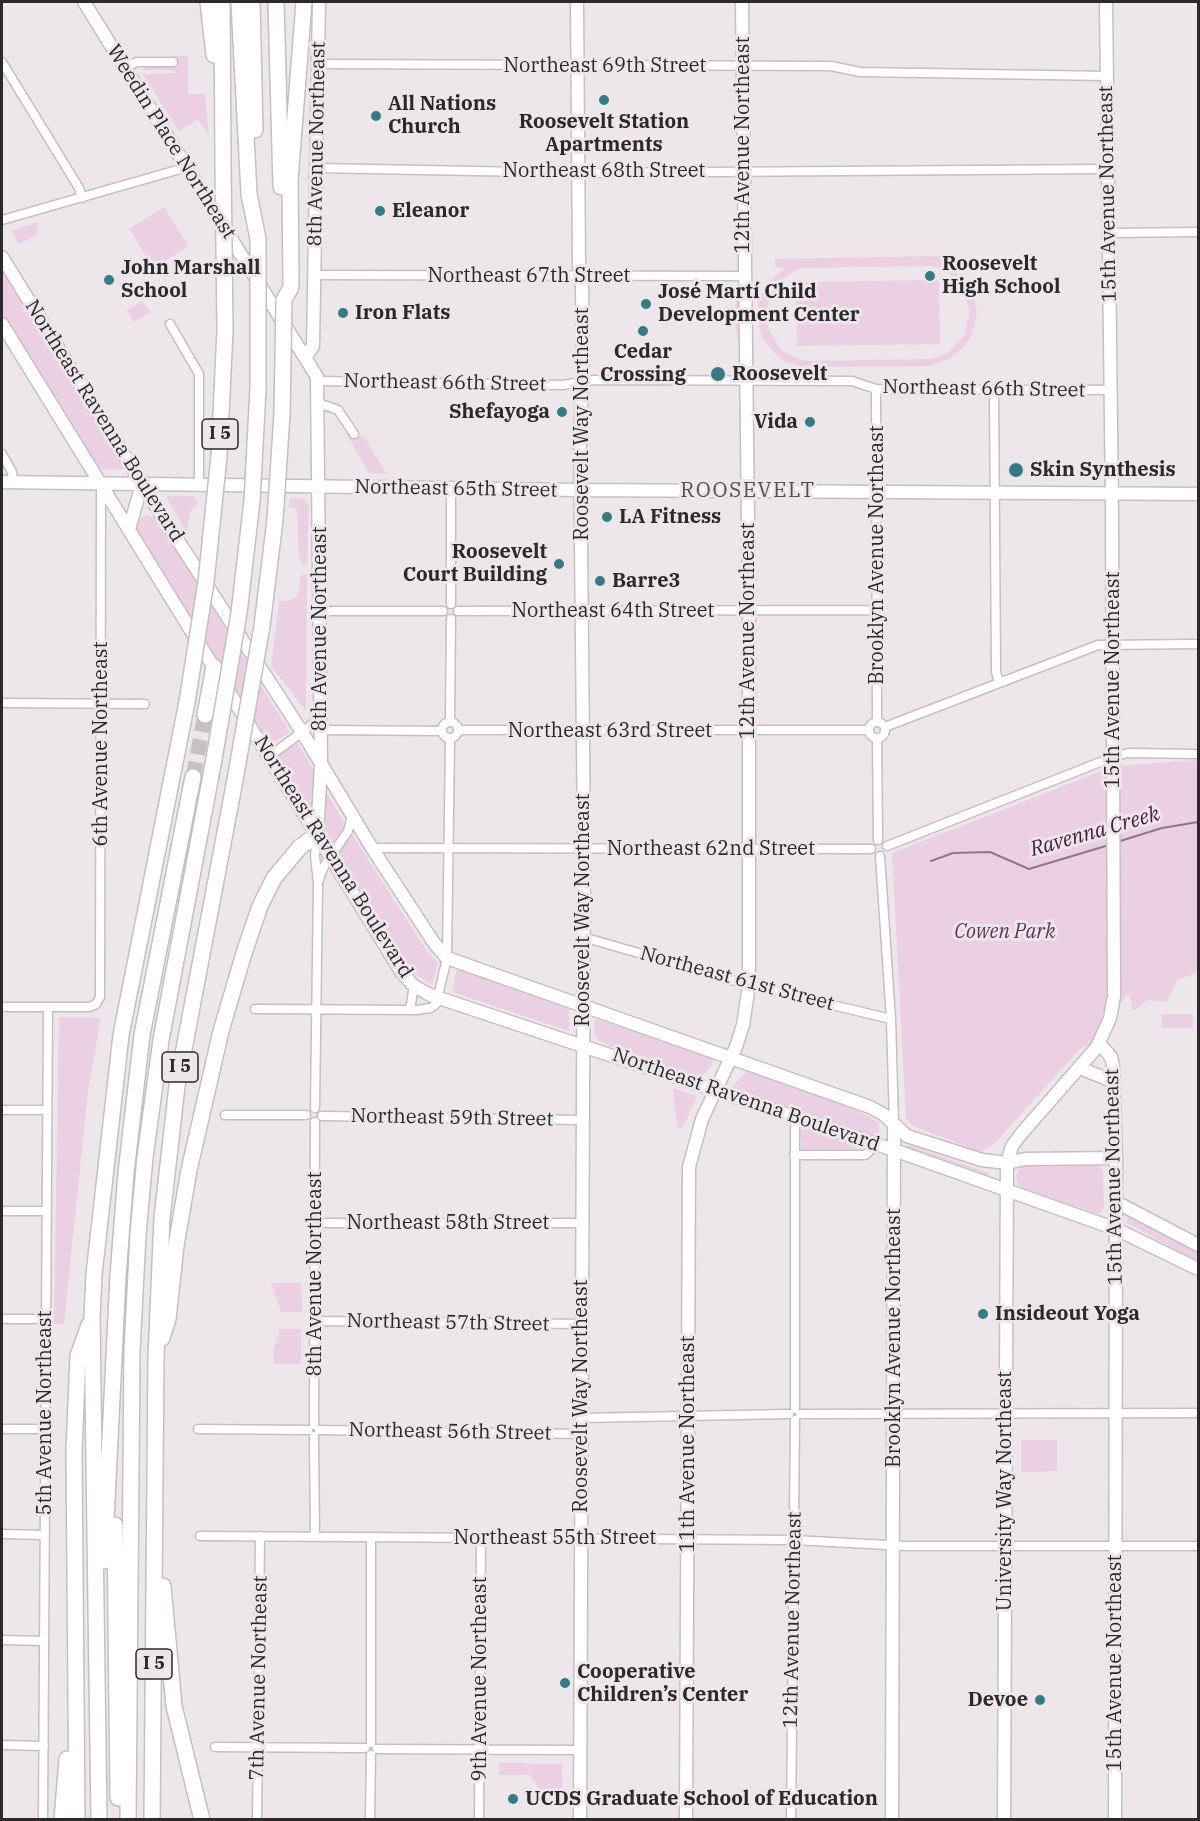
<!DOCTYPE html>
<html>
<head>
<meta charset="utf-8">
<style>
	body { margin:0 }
	#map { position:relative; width:1200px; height:1821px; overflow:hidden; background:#ede7eb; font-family:"IBM Plex Serif",serif }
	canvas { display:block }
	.frame { position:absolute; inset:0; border:3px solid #2c292b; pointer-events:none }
</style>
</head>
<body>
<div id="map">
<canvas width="1200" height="1821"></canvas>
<div class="frame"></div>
</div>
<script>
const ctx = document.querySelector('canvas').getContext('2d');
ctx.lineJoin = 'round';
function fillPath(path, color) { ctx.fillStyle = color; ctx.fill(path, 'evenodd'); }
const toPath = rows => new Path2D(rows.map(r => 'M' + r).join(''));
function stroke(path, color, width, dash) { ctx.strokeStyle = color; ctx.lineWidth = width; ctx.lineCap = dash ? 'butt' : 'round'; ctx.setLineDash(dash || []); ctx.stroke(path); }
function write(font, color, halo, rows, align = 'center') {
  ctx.font = font + ' "IBM Plex Serif",serif'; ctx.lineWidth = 6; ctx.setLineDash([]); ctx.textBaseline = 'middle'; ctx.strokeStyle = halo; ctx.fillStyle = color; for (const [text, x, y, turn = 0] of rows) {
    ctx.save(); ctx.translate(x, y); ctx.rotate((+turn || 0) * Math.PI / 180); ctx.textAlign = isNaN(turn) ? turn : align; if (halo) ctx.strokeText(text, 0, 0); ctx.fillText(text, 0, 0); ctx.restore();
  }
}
fillPath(toPath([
	[173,56,188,56,188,94,205,94,209,136,198,119,179,131,143,74,176,73,176,71,142,70,148,66,173,67],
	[164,207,188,246,154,268,129,229],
	[39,222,35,236,19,244,11,231],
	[942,256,943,263,966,281,975,302,977,314,972,334,966,345,949,359,928,366,804,367,784,361,774,353,762,337,757,319,759,299,768,282,785,268,775,267,775,259],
	[932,266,945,270,961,284,970,311,964,336,950,351,940,356,930,359,807,361,796,358,782,350,768,329,766,312,770,294,778,283,794,271,804,268],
	[2,271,126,469,102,470,94,467,2,320],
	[939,280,940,344,797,346,796,282],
	[736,296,740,296,741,362,735,321],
	[142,301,150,312,134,322,127,310],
	[346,433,364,437,387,474,369,473],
	[166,496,194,496,199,502,191,510,186,532],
	[290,498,302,498,309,505,307,564,302,564,299,557,297,508,289,507],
	[147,515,157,519,290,732,268,746,134,529,139,519],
	[307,574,306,711,271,666,279,601,290,601,296,596,299,592,300,575],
	[297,743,316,774,313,817,275,757],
	[1198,760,1198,972,1177,980,1167,1002,1148,1000,1133,1011,1129,994,1112,1012,1099,1043,1082,1047,995,1143,981,1152,913,1126,906,1119,892,853,1115,766],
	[326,792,344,823,342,834,334,843,328,841,321,830,326,819],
	[352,834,426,950,438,963,432,985,415,974,403,961,337,856,337,851],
	[457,969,569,1008,569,1031,452,992],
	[1162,1014,1193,1014,1193,1028,1162,1028],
	[59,1017,101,1018,88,1091,64,1324,54,1324],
	[596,1019,713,1058,712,1065,706,1073,699,1077,607,1045,595,1037,594,1023],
	[747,1071,854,1108,879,1123,879,1139,731,1088],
	[673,1088,697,1096,682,1129,677,1127],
	[804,1128,856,1145,857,1149,802,1150,800,1131],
	[908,1145,989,1173,989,1179,905,1149],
	[1099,1165,1103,1172,1104,1208,1098,1214,1023,1188,1018,1185,1016,1177,1020,1167,1025,1166],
	[1127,1215,1198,1249,1198,1262,1127,1223],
	[271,1283,301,1283,302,1312,281,1312],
	[280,1329,301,1329,301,1364,274,1364,273,1351],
	[1021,1440,1057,1440,1057,1471,1021,1472],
	[499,1763,527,1763,528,1770,529,1764,562,1764,563,1806,551,1806,528,1772,527,1775,499,1775]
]), '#ead0e2');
stroke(toPath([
	[1117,842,1162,828,1198,822],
	[931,861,953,853,990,852,1029,869,1109,845]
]), '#927689', 2);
stroke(toPath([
	[193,777,205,715]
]), '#c6c1c5', 15, [15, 8]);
const street = toPath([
	[2,62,79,188,82,198],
	[318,64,831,66,860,72,1107,76],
	[125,68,136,62,173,62],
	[317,168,579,173,1108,169],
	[2,220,177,170,186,165],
	[1109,233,1198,232],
	[314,275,744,276],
	[170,324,199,374,199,484],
	[318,381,563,385,594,380,852,381,876,389,1111,390],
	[876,389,877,722],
	[994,389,996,672,999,682],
	[318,403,338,410,354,434],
	[2,454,12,472,13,482],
	[451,604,451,488],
	[320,611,443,611],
	[458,611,876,610],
	[2,703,145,704],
	'442 730a8 8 0 1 1 16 0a8 8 0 1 1-16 0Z',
	'869 730a8 8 0 1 1 16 0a8 8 0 1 1-16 0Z',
	[450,722,451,619],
	[885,727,1098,645,1198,644],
	[321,730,442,731],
	[459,730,869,730],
	[877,738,878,840],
	[270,756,310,726,321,714],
	[887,846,1113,757,1128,753,1198,754],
	[372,848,871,849],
	[880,856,891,1019,894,1124],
	[318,883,324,866,348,831,352,816],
	[583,937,749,985,891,1019],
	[2,1007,90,1007,96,1004,100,997,101,486],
	[255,1009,417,1010,431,1008,436,1004,447,958,450,739],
	[410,1009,414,986],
	[315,1108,318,883,315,856,317,835],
	[2,1110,47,1110],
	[225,1115,306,1115],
	[322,1116,582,1120],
	[794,1155,865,1155,877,1145],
	[2,1211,46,1211],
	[315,1223,581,1223],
	[2,1319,45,1319],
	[314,1321,582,1324],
	[795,1409,795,1118],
	[800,1414,1198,1413],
	[582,1418,789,1414],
	[314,1425,315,1122],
	[2,1429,45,1429],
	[198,1429,308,1430],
	[319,1430,582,1434],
	[314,1436,315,1536],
	[2,1534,45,1535],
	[200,1536,794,1540,906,1546,1198,1546],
	[371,1537,371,1743],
	[2,1640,44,1641],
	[2,1745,44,1746],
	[215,1747,365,1748],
	[377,1749,581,1750],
	[43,1820,48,1007],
	[257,1820,260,1536],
	[370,1820,371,1755],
	[479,1820,481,1538],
	[791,1820,795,1420]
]);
const secondary = toPath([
	[84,2,317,377,321,765,317,835],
	[577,2,579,267,582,286,583,368,580,439,584,848,580,1820],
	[2,257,162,516,302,732,372,848,434,943,447,958,870,1107,883,1114,907,1136,982,1160,1007,1163,1025,1159,1116,1158],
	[2,324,402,973,414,986,430,995,894,1150,1116,1229,1198,1269],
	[306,356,313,346,319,2],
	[2,482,581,490,1198,494],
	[129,529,142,484],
	[1099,1043,1111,1057,1113,1065,1116,1158,1115,1820],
	[1080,1068,1114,1082],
	[1116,1202,1198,1245],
	[686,1820,689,1167,702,1119,736,1047,743,1025,749,985,749,611,742,2],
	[892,1820,894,1124],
	[1004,1820,1007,1163,1012,1146,1021,1134,1097,1047,1110,1018,1114,996,1112,508,1106,2]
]);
const highway = toPath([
	[208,2,214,55],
	[222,2,223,163],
	[239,2,249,194,258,239],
	[252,2,255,130],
	[276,2,281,187],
	[284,300,291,287,290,180,304,2],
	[205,715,214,667],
	[162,1338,168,1319,176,1246,189,1170,221,1031,244,953,260,906,274,878,300,847,317,835],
	[115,1525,118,1798],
	[104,1561,118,1276,126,1173,142,1035,193,777],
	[163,1586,174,1706,202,1820],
	[62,1820,67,1759],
	[77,1820,74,1450,78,1356,89,1325],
	[99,1820,92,1317,94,1274,121,1035,187,702],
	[128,1820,132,1351,138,1234,145,1157,161,1040,214,759],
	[152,1820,156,1358,162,1218,177,1086,235,780]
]);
stroke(street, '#c5bfc3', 11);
stroke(secondary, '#c5bfc3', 15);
stroke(highway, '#c5bfc3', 18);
stroke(street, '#fff', 8);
stroke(secondary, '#fff', 12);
stroke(highway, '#fff', 15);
const highwayBridge = toPath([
	[187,702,206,582,219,456,225,330,223,163],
	[214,759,239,613,252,501,258,389,258,239],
	[235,780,262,626,275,520,282,414,284,300]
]);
stroke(highwayBridge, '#c5bfc3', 18, []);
stroke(highwayBridge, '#fff', 15);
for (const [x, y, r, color] of [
	[604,100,6,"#347b84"],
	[376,116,6,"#347b84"],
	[380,211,6,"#347b84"],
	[930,276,6,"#347b84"],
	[109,280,6,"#347b84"],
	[646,304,6,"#347b84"],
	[343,313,6,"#347b84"],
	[643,331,6,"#347b84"],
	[718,374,8,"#347b84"],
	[562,412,6,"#347b84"],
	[810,422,6,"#347b84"],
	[1016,470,8,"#347b84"],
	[607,517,6,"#347b84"],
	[559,564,6,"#347b84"],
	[600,581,6,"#347b84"],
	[983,1314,6,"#347b84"],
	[565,1683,6,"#347b84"],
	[1040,1700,6,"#347b84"],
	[513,1799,6,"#347b84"]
]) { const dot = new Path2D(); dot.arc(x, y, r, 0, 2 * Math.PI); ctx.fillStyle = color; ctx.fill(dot); stroke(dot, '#ede7eb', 2); }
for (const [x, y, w] of [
	[220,434,36],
	[180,1067,36],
	[154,1664,36]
]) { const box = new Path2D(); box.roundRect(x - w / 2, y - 15, w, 30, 4.5); ctx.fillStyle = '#ede7eb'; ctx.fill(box); stroke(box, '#2c292b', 1.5); }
write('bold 18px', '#2c292b', null, [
	["I 5",220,434],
	["I 5",180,1067],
	["I 5",154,1664]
]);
write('20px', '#2c292b', '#ede7eb', [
	["Northeast 69th Street",605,66],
	["Weedin Place Northeast",171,142,58],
	["8th Avenue Northeast",317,144,-89],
	["12th Avenue Northeast",743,145,-90],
	["Northeast 68th Street",604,171],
	["15th Avenue Northeast",1108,194,-91],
	["Northeast 67th Street",529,276],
	["Northeast 66th Street",445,383,1],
	["Northeast 66th Street",984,389,1],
	["Northeast Ravenna Boulevard",104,421,58],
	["Roosevelt Way Northeast",582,424,-90],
	["Northeast 65th Street",456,489,1],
	["Brooklyn Avenue Northeast",877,555,-90],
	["Northeast 64th Street",613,611],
	["8th Avenue Northeast",320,629,-90],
	["12th Avenue Northeast",748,631,-90],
	["15th Avenue Northeast",1113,680,-90],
	["Northeast 63rd Street",610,731],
	["6th Avenue Northeast",101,744,-90],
	["Northeast 62nd Street",711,849],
	["Northeast Ravenna Boulevard",333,857,58],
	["Roosevelt Way Northeast",583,910,-90],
	["Northeast 61st Street",737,979,15],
	["Northeast Ravenna Boulevard",746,1100,19],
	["Northeast 59th Street",452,1118,1],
	["15th Avenue Northeast",1114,1177,-91],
	["Northeast 58th Street",448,1223],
	["8th Avenue Northeast",315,1274,-90],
	["Northeast 57th Street",448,1323,1],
	["Brooklyn Avenue Northeast",894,1338,-90],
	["Roosevelt Way Northeast",581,1396,-90],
	["5th Avenue Northeast",45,1413,-90],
	["Northeast 56th Street",450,1432,1],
	["11th Avenue Northeast",688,1444,-90],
	["University Way Northeast",1005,1491,-90],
	["Northeast 55th Street",555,1538],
	["12th Avenue Northeast",793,1620,-89],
	["15th Avenue Northeast",1115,1663,-90],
	["7th Avenue Northeast",259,1678,-89],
	["9th Avenue Northeast",480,1679,-90]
]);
write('bold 20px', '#2c292b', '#ede7eb', [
	["All Nations",388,104],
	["Church",388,127],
	["Roosevelt Station",604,122,"center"],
	["Apartments",604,145,"center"],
	["Eleanor",392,211],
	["Roosevelt",942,264],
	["High School",942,287],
	["John Marshall",121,268],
	["School",121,291],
	["José Martí Child",658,292],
	["Development Center",658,315],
	["Iron Flats",355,313],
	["Cedar",643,352,"center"],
	["Crossing",643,375,"center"],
	["Roosevelt",732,374],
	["Shefayoga",550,412,"right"],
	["Vida",798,422,"right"],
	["Skin Synthesis",1030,470],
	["LA Fitness",619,517],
	["Roosevelt",547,552,"right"],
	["Court Building",547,575,"right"],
	["Barre3",612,581],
	["Insideout Yoga",995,1314],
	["Cooperative",577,1672],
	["Children’s Center",577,1695],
	["Devoe",1028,1700,"right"],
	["UCDS Graduate School of Education",525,1799]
], 'left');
write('italic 20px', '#643358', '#ede7eb', [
	["Cowen Park",1005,932]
]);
ctx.letterSpacing = '1.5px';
write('21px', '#555053', '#ede7eb', [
	["ROOSEVELT",748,491]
]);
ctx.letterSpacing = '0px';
write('italic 21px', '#48183d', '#ede7eb', [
	["Ravenna Creek",1095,832,-16]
]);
</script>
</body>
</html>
